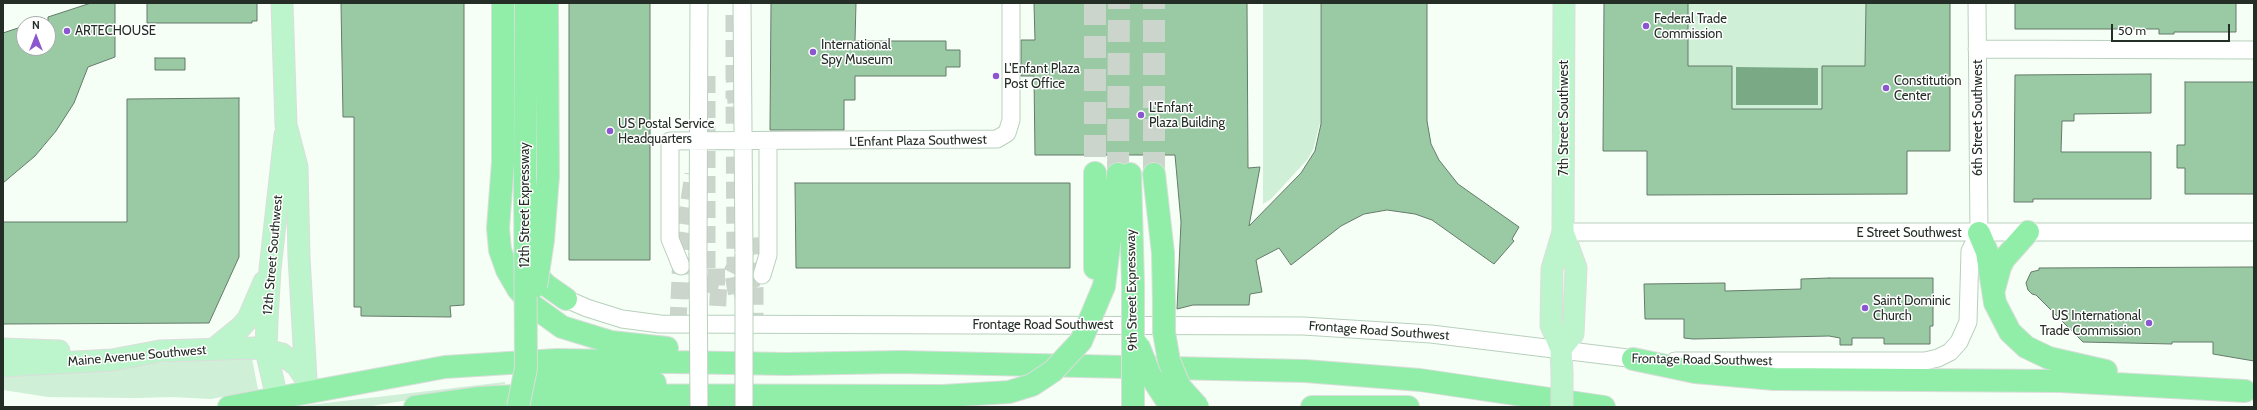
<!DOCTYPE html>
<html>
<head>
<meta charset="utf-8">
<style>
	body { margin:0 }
	#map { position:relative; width:2257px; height:410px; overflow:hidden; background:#f5fff6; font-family:Cabin,sans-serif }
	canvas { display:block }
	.frame { position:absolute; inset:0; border:4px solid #242d26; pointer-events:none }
	.north { position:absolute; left:16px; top:16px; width:40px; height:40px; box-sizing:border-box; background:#fff; border:1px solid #a7aba8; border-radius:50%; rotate:0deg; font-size:11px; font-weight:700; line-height:16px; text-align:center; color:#242d26 }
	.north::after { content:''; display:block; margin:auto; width:14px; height:18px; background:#8b57cf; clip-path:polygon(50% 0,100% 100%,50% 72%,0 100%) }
	.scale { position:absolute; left:2111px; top:24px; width:119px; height:18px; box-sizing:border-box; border:2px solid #242d26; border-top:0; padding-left:5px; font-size:12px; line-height:14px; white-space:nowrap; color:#242d26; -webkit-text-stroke:3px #fff; paint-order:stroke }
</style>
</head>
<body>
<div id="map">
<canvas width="2257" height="410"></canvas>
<div class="frame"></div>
<div class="north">N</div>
<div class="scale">50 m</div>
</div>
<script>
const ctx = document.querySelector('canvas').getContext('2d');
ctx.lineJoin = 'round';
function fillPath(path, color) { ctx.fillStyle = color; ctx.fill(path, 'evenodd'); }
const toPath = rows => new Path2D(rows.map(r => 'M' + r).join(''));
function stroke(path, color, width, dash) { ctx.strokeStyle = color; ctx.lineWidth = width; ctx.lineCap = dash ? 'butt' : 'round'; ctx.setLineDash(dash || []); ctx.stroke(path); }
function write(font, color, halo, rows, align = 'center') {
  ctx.font = font + ' Cabin,sans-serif'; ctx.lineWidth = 3; ctx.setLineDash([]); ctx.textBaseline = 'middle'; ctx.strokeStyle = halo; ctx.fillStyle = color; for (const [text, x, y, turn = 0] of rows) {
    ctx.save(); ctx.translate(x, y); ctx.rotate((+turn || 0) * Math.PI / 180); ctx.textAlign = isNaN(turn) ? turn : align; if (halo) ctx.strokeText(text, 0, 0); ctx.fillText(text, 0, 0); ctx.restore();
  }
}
fillPath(toPath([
	[1263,3,1320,3,1320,123,1313,150,1307,160,1271,199,1263,204],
	[1688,3,1866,3,1865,66,1822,66,1822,109,1732,109,1732,66,1688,66],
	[252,358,258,390,211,399,171,397,136,398,48,397,3,390,3,370],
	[505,382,505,384,366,407,292,407]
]), '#cfefd6');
fillPath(toPath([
	[1736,67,1818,68,1818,105,1736,105]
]), '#7aaa85');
const building = toPath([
	[91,3,115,3,115,57,88,67,74,103,56,131,35,156,3,183,3,33,24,26,24,48,48,48,48,17,91,3],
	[147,3,257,3,257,21,252,21,252,23,147,23,147,3],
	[341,3,464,3,464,305,450,306,451,317,361,316,361,307,354,307,354,117,343,117,341,3],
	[569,3,650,3,650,260,569,260,569,3],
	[771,3,856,3,855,41,946,41,946,50,960,50,960,67,946,67,946,76,855,76,855,100,844,100,844,130,770,130,771,3],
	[1034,3,1247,3,1248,168,1260,167,1249,226,1301,173,1315,151,1321,124,1321,3,1427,3,1427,121,1431,144,1439,160,1458,184,1519,227,1512,239,1514,241,1494,264,1432,220,1415,214,1387,210,1364,214,1341,226,1291,265,1279,248,1256,260,1262,292,1250,294,1249,305,1193,305,1177,309,1181,222,1175,155,1035,155,1034,76,1021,76,1021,40,1035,40,1034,3],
	[1604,3,1688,3,1688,66,1732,66,1732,109,1822,109,1822,66,1865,66,1866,3,1950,3,1950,151,1907,151,1907,194,1647,195,1647,151,1603,151,1604,3],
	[2015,3,2236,3,2236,32,2174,32,2174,34,2159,34,2159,29,2015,29,2015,3],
	[155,58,185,58,185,70,155,70,155,58],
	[2151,74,2151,113,2074,114,2074,121,2062,121,2061,152,2151,152,2151,199,2033,199,2033,202,2014,202,2015,75,2151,74],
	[2185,82,2254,82,2254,194,2185,194,2185,168,2177,168,2177,145,2185,145,2185,82],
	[239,98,239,257,209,323,3,324,3,222,127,222,127,99,239,98],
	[795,183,1070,183,1070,268,796,268,795,183],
	[2254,267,2254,361,2213,354,2213,342,2172,342,2172,344,2083,342,2036,295,2032,294,2028,290,2026,283,2031,272,2039,270,2039,268,2254,267],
	[1829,278,1933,278,1933,326,1930,326,1930,344,1884,344,1884,338,1852,338,1852,345,1840,345,1840,338,1829,336,1693,339,1684,338,1684,319,1645,319,1644,284,1725,283,1725,291,1801,289,1801,279,1829,278]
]);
fillPath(building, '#99caa4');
stroke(building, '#657b6a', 1);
stroke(toPath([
	[734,15,734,77,736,103],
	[707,76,707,276,712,285,726,287,743,284,757,278],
	[750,238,755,289,755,324],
	[708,277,725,277,731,274,735,266,734,91],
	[686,289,708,297,728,298,736,296],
	[678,324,681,254,693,174]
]), '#cbd5cc', 17, [17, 8]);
stroke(toPath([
	[306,379,316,407]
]), '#cbd5cc', 21, [21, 10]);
stroke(toPath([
	[1095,3,1095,173],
	[1118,174,1119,3],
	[1154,174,1154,3]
]), '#cbd5cc', 22, [22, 11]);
const minor = toPath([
	[742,3,744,254],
	[1977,49,2254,50],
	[1563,232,2254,232],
	[698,253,699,3],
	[681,266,670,239,670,141,997,139,1007,133,1011,120,1011,3],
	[762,275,768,255,768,142],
	[566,299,587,308,622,319,660,324,1303,326,1431,334,1644,360],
	[1675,361,1925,361,1938,358,1950,352,1959,342,1968,322,1970,251,1979,233,1977,3]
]);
const major = toPath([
	[282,3,286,125,297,167,299,257,306,379],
	[3,349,59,351],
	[214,349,241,327,248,319,264,282],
	[1561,349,1573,334,1576,268,1563,232],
	[3,366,112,360,160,351,255,348,282,354,297,366,306,379],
	[1562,373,1561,349,1551,325,1552,269,1563,232,1564,3],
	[274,385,266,350,267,320,270,269,285,135]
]);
const highway = toPath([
	[503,3,503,162,498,228,500,250,507,270,518,289,533,306,562,327,611,342,667,348],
	[547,3,548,176],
	[1095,173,1095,268],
	[1130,174,1133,284],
	[1154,174,1163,253,1164,304],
	[525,176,526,3],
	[1979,233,1987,252,1995,303,2010,332,2026,347,2049,358,2106,371],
	[527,265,546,285,566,299],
	[1104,286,1118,174],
	[1994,289,2000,267,2004,259,2028,232],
	[1633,359,1695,372,1774,379,2060,381,2245,391],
	[528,374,655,383],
	[229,407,445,367,557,360,787,364,900,362,1305,371,1420,380,1604,407],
	[415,407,479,398,532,395,943,396],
	[1312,407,1408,407]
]);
stroke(minor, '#b8d0bc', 19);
stroke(major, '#dcdddc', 23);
stroke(highway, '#dcdddc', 24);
stroke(minor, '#fff', 17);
stroke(major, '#bcf5cb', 21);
stroke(highway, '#90eea8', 22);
const minorBridge = toPath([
	[698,253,699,407],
	[744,254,744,407]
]);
const majorBridge = toPath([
	[1562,373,1562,407]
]);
const highwayBridge = toPath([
	[1133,284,1133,407],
	[536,286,543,240,548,176],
	[1164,304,1164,332,1169,361,1180,387,1198,407],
	[1138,345,1150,375,1171,407],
	[943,396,1009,392,1032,385,1053,371,1081,341,1104,286],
	[518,407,526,368,525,176]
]);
stroke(minorBridge, '#b8d0bc', 19, []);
stroke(majorBridge, '#dcdddc', 23, []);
stroke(highwayBridge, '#dcdddc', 24, []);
stroke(minorBridge, '#fff', 17);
stroke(majorBridge, '#bcf5cb', 21);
stroke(highwayBridge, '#90eea8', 22);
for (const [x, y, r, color] of [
	[1646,26,4,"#8b57cf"],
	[67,31,4,"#8b57cf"],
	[813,52,4,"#8b57cf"],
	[996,76,4,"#8b57cf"],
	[1886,88,4,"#8b57cf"],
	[1141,115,4,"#8b57cf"],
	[610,131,4,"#8b57cf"],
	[1865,308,4,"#8b57cf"],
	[2149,323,4,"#8b57cf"]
]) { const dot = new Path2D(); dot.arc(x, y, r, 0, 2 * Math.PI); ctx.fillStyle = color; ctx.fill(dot); stroke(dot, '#fff', 1.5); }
write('13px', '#242d26', '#fff', [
	["Federal Trade",1654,19],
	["Commission",1654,34],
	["ARTECHOUSE",75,31],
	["International",821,45],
	["Spy Museum",821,60],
	["L'Enfant Plaza",1004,69],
	["Post Office",1004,84],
	["Constitution",1894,81],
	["Center",1894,96],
	["L'Enfant",1149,108],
	["Plaza Building",1149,123],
	["US Postal Service",618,124],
	["Headquarters",618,139],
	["Saint Dominic",1873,301],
	["Church",1873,316],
	["US International",2141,316,"right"],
	["Trade Commission",2141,331,"right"]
], 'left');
write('13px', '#242d26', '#fff', [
	["7th Street Southwest",1564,118,-90],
	["6th Street Southwest",1978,118,-90],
	["L'Enfant Plaza Southwest",918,141,-1],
	["12th Street Expressway",525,205,-90],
	["E Street Southwest",1909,233],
	["12th Street Southwest",273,255,-85],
	["9th Street Expressway",1132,290,-91],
	["Frontage Road Southwest",1043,325],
	["Frontage Road Southwest",1379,331,4],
	["Maine Avenue Southwest",137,356,-5],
	["Frontage Road Southwest",1702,360,1]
]);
</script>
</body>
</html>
